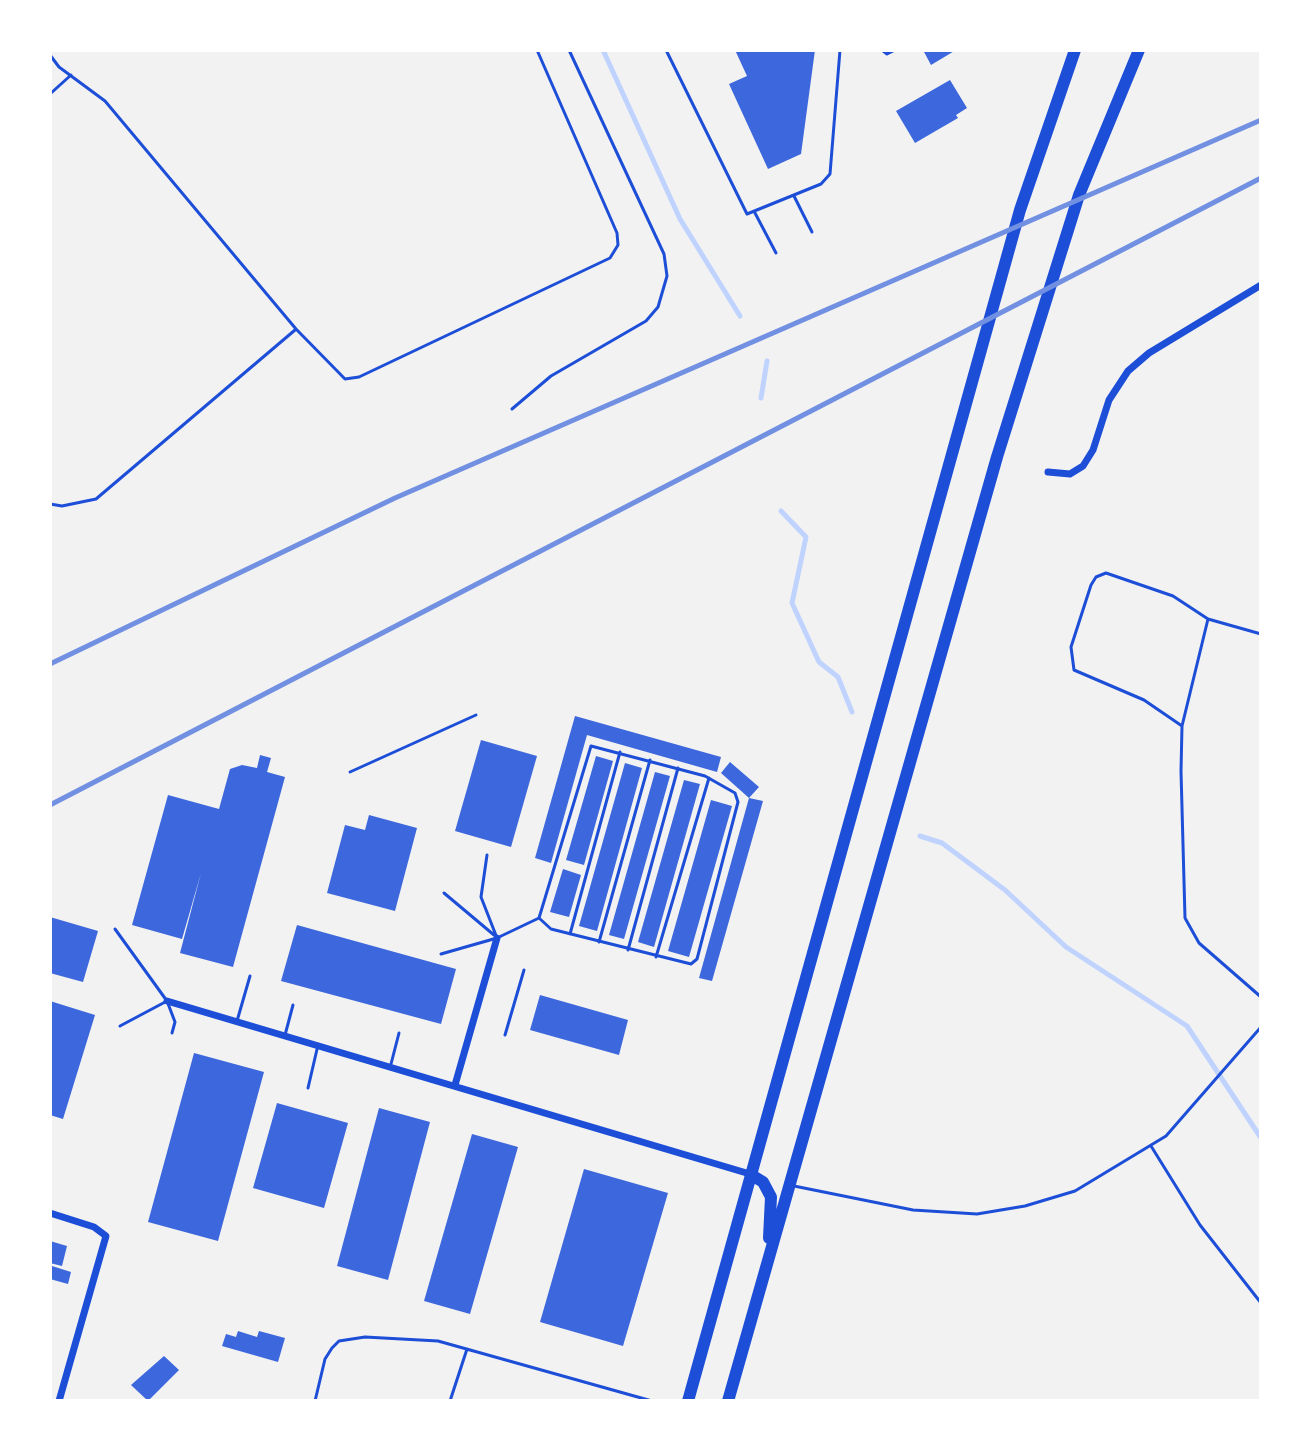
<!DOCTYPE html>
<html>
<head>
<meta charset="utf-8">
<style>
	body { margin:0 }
	#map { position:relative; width:1311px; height:1451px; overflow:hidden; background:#f2f2f2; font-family:"Noto Sans",sans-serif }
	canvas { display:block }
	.frame { position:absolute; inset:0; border:52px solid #fff; pointer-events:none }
</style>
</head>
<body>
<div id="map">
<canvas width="1311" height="1451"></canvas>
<div class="frame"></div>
</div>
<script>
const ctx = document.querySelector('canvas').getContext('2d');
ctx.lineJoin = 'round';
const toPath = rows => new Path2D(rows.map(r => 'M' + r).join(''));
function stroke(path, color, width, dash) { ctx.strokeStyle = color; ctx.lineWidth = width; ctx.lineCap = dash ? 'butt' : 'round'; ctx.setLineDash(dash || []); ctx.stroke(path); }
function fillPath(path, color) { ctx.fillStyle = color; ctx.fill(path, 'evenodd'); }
stroke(toPath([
	[603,50,680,219,740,316],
	[761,398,767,361],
	[781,511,806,537,792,603,819,662,838,677,852,712],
	[920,836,942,843,1005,890,1066,947,1187,1026,1261,1138]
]), '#bfd3fe', 5);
fillPath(toPath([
	[735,50,815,50,801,154,768,169,729,84,747,76],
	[923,50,956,50,931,65],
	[950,80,967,108,956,115,958,118,915,143,896,111],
	[575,716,721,757,717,772,587,735,551,863,535,858],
	[481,740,537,756,511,847,455,831],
	[260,755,271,758,267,772,285,777,233,967,180,953,201,873,182,939,132,925,168,795,219,809,230,769,242,765,257,768],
	[596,756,613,761,584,865,566,860],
	[730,762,759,787,749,798,721,773],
	[625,763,642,768,597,931,579,926],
	[655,772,670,776,624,939,609,935],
	[684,780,700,784,654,947,638,942],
	[749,798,763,801,712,981,699,978],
	[711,800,732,806,689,957,668,951],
	[369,815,417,828,395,911,327,893,345,825,365,830],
	[563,869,581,875,569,917,550,912],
	[50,917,98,931,83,982,50,973],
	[297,925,456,969,441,1024,281,981],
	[540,995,628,1020,619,1055,530,1030],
	[50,1001,95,1015,63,1119,50,1115],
	[194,1053,264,1072,218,1241,148,1222],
	[277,1103,348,1123,324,1208,253,1188],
	[379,1108,430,1122,388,1280,337,1266],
	[472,1134,518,1147,470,1314,424,1301],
	[584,1169,668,1193,623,1346,540,1322],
	[50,1241,67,1246,62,1266,50,1263],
	[52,1266,71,1272,68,1284,50,1279],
	[238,1331,257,1337,259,1331,285,1338,278,1362,222,1346,226,1334,236,1337],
	[164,1356,179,1370,148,1401,131,1385]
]), '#3d67dc');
stroke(toPath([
	[512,409,551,376,646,321,658,307,667,276,664,254,569,50]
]), '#1d4ed8', 3);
stroke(toPath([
	[666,50,747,214,821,184,830,174,840,50],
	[882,50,887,54,895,50],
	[50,55,59,67,105,101,296,329,345,379,359,377,610,258,618,245,617,233,537,50],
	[50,94,71,75],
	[794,196,812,232],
	[755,213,776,253],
	[50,504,62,506,96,499,295,330],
	[1261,634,1208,619,1182,726,1181,771,1185,918,1199,943,1261,997],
	[1182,726,1144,700,1074,670,1071,647,1091,585,1096,577,1106,573,1173,596,1208,619],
	[350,772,476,715],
	[487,855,481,897,497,938],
	[444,893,494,935],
	[115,929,167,1001,175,1022,172,1033],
	[570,934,620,752],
	[599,942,650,760],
	[628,950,678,768],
	[441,954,497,938,539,918,591,746,705,776,735,793,738,802,697,959,691,964,551,929,539,918],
	[656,957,709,778],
	[237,1021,250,976],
	[120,1026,167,1001],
	[285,1035,293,1005],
	[505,1035,524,970],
	[391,1064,399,1033],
	[308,1088,318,1045],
	[1151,1146,1200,1225,1261,1303],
	[794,1186,913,1210,977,1214,1025,1206,1075,1191,1166,1136,1261,1027],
	[315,1401,325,1359,332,1348,339,1341,365,1337,438,1341,652,1401],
	[450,1401,467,1349]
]), '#1d4ed8', 3);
stroke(toPath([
	[1048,472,1070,474,1083,466,1093,450,1109,400,1128,371,1149,353,1261,285],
	[167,1001,750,1174],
	[455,1085,497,938],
	[50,1213,94,1227,106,1236,59,1401]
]), '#1d4ed8', 7);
stroke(toPath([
	[750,1174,763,1182,771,1197,769,1238],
	[688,1401,1020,210,1075,50],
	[728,1401,997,457,1079,195,1139,50]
]), '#1d4ed8', 12);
stroke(toPath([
	[50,664,395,498,1261,120],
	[50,805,1261,178]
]), '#7290e2', 5);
</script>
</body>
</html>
